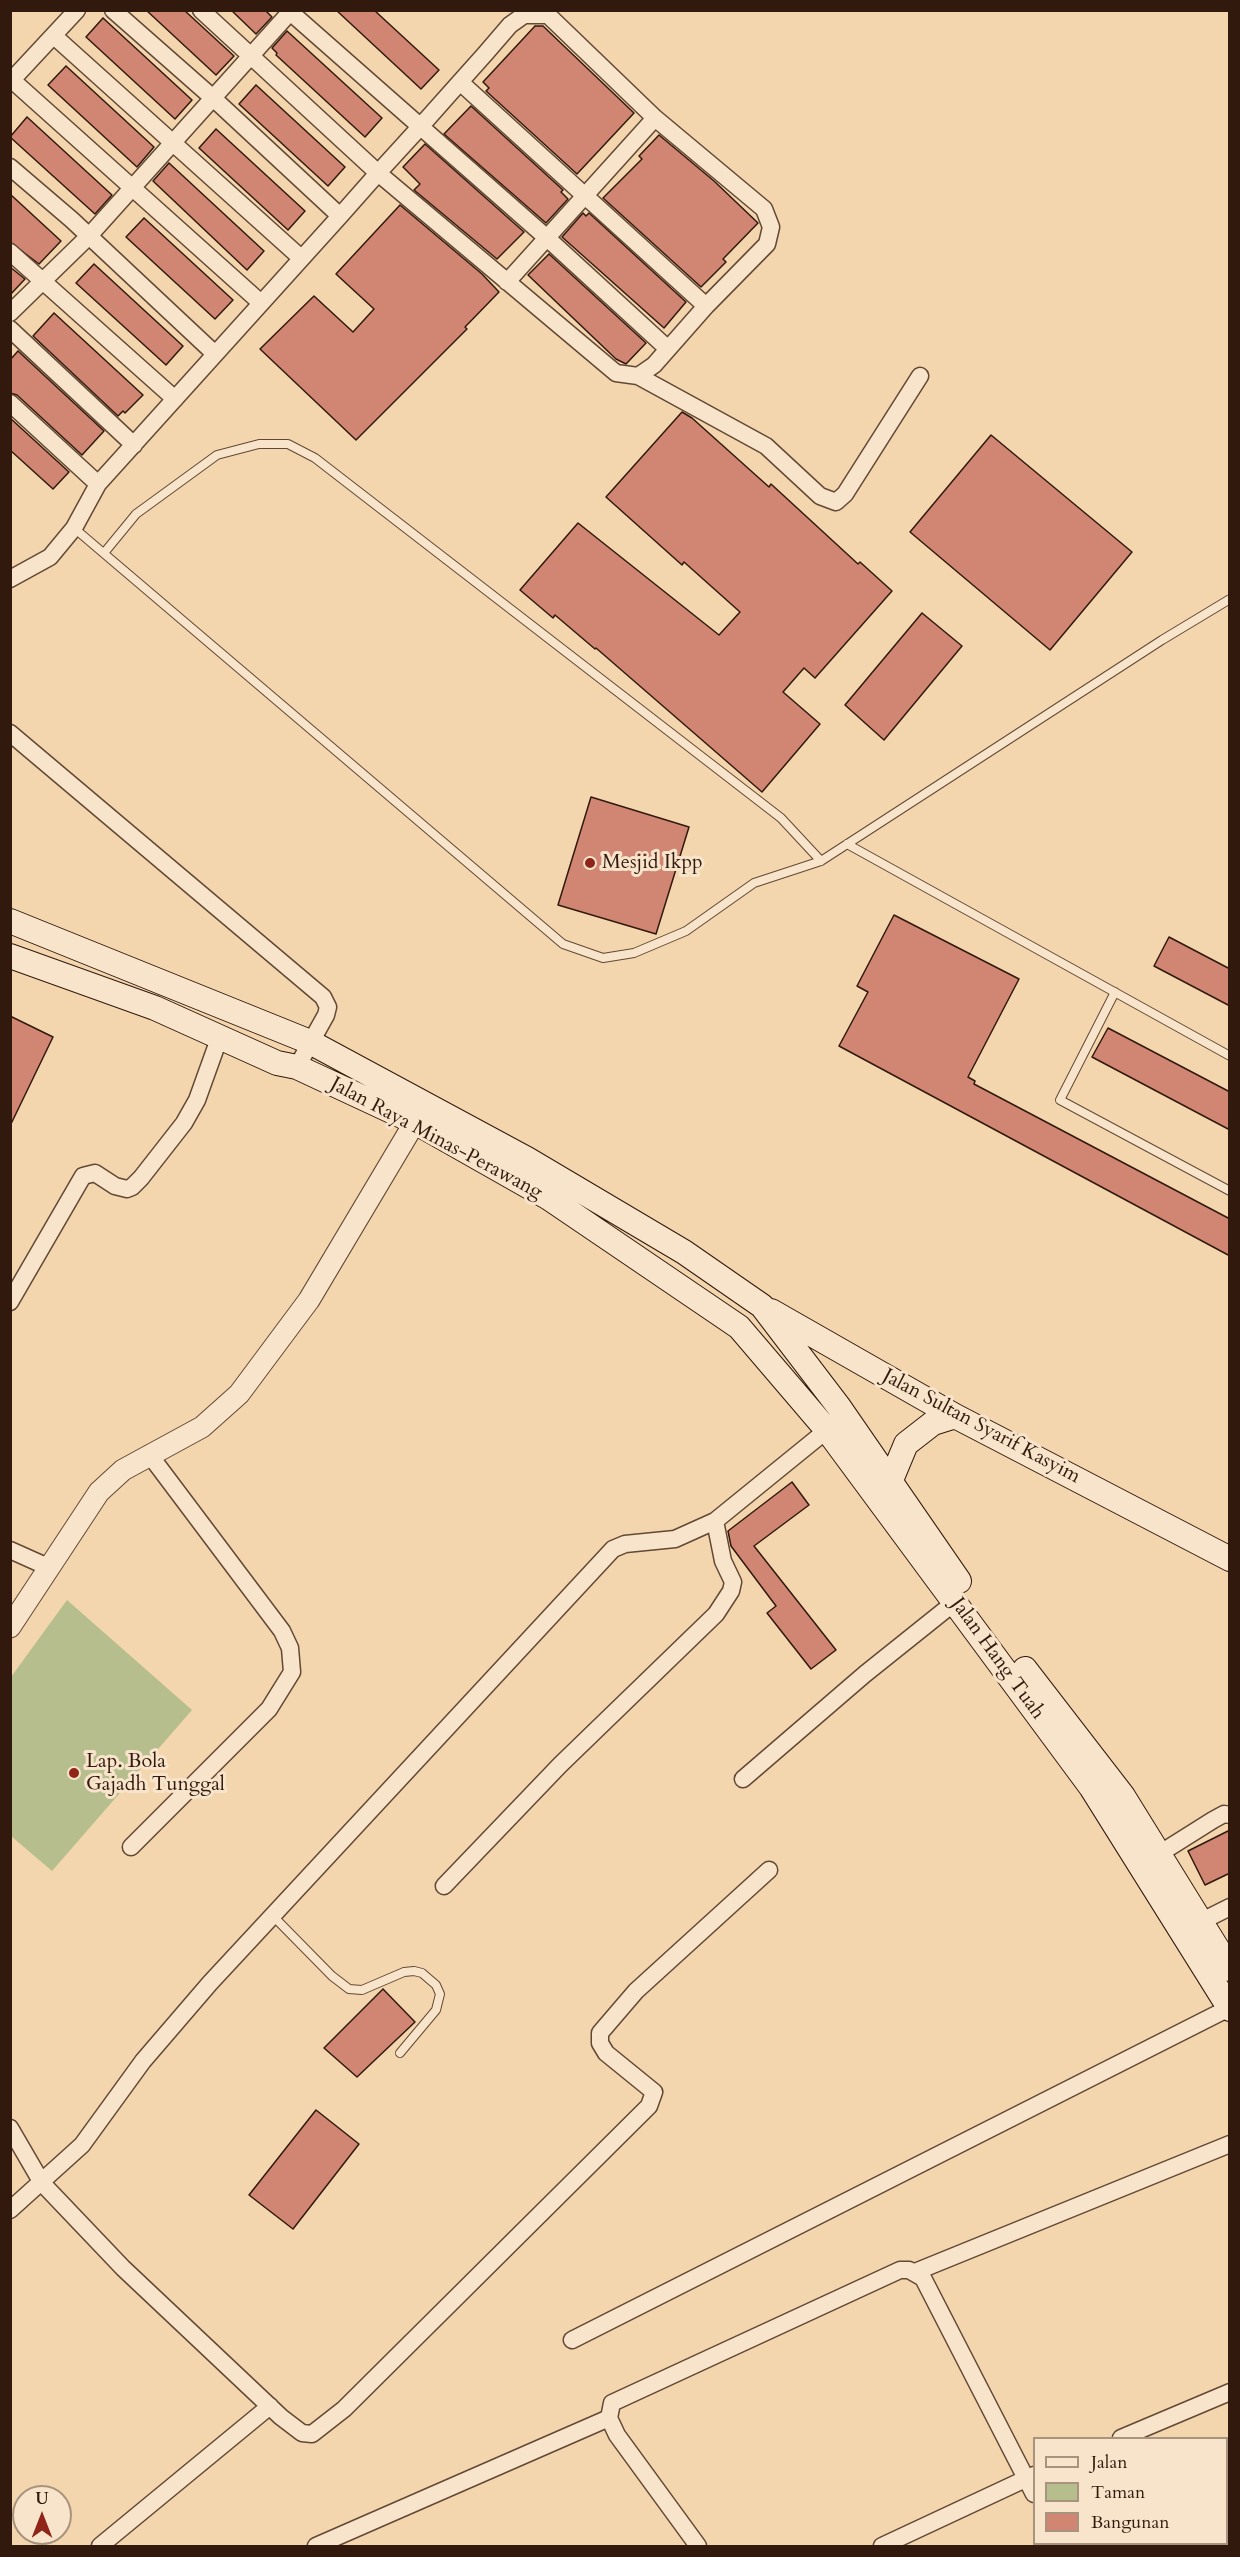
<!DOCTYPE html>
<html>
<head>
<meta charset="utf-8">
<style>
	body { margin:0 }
	#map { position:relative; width:1240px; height:2557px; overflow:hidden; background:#f3d6ad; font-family:Cardo,serif }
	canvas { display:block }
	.frame { position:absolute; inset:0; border:12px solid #31190d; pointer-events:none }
	.legend { position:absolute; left:1033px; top:2437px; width:195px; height:108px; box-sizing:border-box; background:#f7e4ca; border:2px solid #a8937e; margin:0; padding:8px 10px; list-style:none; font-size:18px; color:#31190d }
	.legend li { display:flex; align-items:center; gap:12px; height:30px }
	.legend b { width:30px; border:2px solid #a8937e }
	.north { position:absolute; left:12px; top:2485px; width:60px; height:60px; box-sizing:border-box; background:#f7e4ca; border:2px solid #a8937e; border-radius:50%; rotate:0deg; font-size:16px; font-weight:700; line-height:24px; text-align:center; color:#31190d }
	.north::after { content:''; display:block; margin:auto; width:21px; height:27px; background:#8f2418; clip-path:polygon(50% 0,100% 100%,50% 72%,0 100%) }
</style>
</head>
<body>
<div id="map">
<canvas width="1240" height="2557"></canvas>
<div class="frame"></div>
<ul class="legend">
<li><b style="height:8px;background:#f7e4ca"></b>Jalan</li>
<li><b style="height:16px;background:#b7be8d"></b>Taman</li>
<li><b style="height:16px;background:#d18673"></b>Bangunan</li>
</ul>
<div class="north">U</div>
</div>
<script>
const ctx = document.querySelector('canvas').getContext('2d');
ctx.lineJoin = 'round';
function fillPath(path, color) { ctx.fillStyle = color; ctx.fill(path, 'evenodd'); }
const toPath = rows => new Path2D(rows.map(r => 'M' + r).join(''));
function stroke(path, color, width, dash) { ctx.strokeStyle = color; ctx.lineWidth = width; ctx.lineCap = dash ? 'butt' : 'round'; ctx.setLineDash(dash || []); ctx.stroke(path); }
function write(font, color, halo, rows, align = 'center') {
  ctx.font = font + ' Cardo,serif'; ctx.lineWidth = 6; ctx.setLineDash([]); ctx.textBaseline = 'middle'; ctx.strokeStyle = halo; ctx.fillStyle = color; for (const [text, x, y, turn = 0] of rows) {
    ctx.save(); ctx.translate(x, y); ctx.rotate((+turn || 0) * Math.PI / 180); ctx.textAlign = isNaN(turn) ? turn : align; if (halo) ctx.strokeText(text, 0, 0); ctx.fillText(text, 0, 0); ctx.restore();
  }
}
fillPath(toPath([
	[67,1600,192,1710,52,1871,11,1836,11,1677]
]), '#b7be8d');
const building = toPath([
	[146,10,184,10,234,56,216,75,146,10],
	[231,10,265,10,272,17,256,34,231,10],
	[336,10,374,10,439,70,421,89,336,10],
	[103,18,192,100,175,119,86,37,103,18],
	[535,26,543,26,634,113,577,174,486,91,489,88,483,82,535,26],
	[287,31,382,118,365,137,276,55,277,53,272,48,287,31],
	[66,66,154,147,137,167,48,85,66,66],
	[256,85,345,167,328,186,239,104,256,85],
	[471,106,563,190,561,192,568,199,546,223,444,134,471,106],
	[27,117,112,195,95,214,10,137,27,117],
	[216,129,305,211,288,230,199,148,216,129],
	[659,135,714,181,758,223,723,259,726,262,701,287,603,198,642,159,639,156,659,135],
	[425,144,524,232,497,259,414,190,420,184,403,167,425,144],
	[169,163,264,251,247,270,153,181,169,163],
	[10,194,61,241,39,264,10,242,10,194],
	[400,205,482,274,499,292,465,327,467,329,356,440,260,349,314,296,353,332,374,309,336,274,400,205],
	[583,213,586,216,589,213,686,302,664,328,562,237,583,213],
	[144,218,233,300,215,319,126,237,144,218],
	[549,254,646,343,626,364,616,359,528,275,549,254],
	[94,264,183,346,166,365,76,283,94,264],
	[10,267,25,279,10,295,10,267],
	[54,313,143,395,125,413,123,411,118,416,33,336,54,313],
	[18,351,104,431,82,455,17,395,10,393,10,360,18,351],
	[682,412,692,418,769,487,771,484,858,564,860,562,892,591,815,678,804,668,783,692,820,724,762,792,596,648,595,649,555,615,553,618,520,590,578,523,719,635,740,612,684,562,682,565,606,497,682,412],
	[10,418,69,472,53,489,10,450,10,418],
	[991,435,1132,552,1050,650,910,532,991,435],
	[922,613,962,646,884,740,845,705,922,613],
	[591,797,689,827,656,934,558,905,591,797],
	[894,915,1019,979,968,1077,975,1081,974,1084,1230,1219,1230,1256,839,1046,868,992,857,986,894,915],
	[1169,937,1230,969,1230,1006,1154,966,1169,937],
	[10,1016,53,1037,10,1126,10,1016],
	[1108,1028,1230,1092,1230,1130,1092,1057,1108,1028],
	[792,1482,809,1505,754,1546,836,1650,811,1669,767,1613,776,1606,731,1546,728,1531,792,1482],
	[1230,1830,1230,1873,1205,1885,1188,1851,1230,1830],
	[383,1989,415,2022,357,2077,324,2048,383,1989],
	[316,2110,359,2144,293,2229,249,2195,316,2110]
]);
fillPath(building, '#d18673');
stroke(building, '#31190d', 1.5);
const service = toPath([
	[74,528,563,944,603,958,634,953,686,931,754,883,821,861,1162,640,1230,599],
	[104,553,136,514,217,455,259,444,288,444,315,458,781,818,821,861],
	[847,844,1230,1056],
	[1115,992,1060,1100,1230,1191],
	[273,1916,332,1976,349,1989,362,1990,404,1972,414,1971,422,1973,436,1985,440,1994,436,2010,400,2053]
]);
const minor = toPath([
	[113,10,213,98,340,216],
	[288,10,547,238,668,349],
	[54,36,301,258],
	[12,80,261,303],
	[10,82,77,10],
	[460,82,706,306],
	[10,167,72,220,215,354],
	[10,252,175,399],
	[507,282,655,118],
	[10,313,89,236,292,10],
	[10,329,134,445],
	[638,376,766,446,820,496,836,502,845,494,920,376],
	[10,403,98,484],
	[10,579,50,557,74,528,98,484,340,216,378,173,420,127,460,82,485,54,510,25,524,15,548,15,655,118,764,209,771,227,767,244,706,306,654,365,638,376,616,373,378,173,201,10],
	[10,733,323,997,328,1007,326,1015,297,1067],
	[10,1302,83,1176,95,1173,115,1186,127,1189,132,1187,141,1178,184,1123,197,1100,220,1036],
	[10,1550,48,1567],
	[743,1779,865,1674,955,1602],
	[131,1847,269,1709,292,1672,290,1648,282,1631,149,1454],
	[1159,1854,1213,1820,1224,1814,1230,1815],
	[444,1886,560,1765,716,1614,731,1591,733,1582,723,1561,715,1521],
	[1200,1922,1230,1907],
	[10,2128,42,2183,123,2268,281,2417,302,2433,312,2434,344,2409,649,2106,654,2092,606,2053,600,2043,600,2033,636,1991,769,1870],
	[10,2210,82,2145,143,2061,210,1983,613,1549,625,1544,675,1539,715,1521,827,1430],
	[915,2272,1230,2144],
	[572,2340,1229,2008],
	[1121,2438,1230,2392],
	[1060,2544,1062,2546],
	[100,2546,270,2406],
	[316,2546,609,2418],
	[698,2546,617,2435,609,2418,612,2403,900,2270,909,2270,923,2278,1034,2494],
	[882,2546,1034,2475]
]);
const tertiary = toPath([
	[10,1627,99,1492,123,1470,202,1427,239,1394,309,1300,415,1122]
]);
const secondary = toPath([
	[10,921,310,1042,527,1159,684,1252,762,1306,839,1407,959,1581],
	[10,956,155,1008,277,1063,297,1067,415,1122,549,1198,739,1327,827,1430,1091,1787,1230,2009],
	[771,1311,955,1416,1230,1559],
	[891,1480,906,1444,933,1423,955,1416],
	[1025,1669,1123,1796,1230,1969]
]);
stroke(service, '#624835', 10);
stroke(minor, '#624835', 19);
stroke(tertiary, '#624835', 23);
stroke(secondary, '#31190d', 26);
stroke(service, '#f7e4ca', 8);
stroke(minor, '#f7e4ca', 16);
stroke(tertiary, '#f7e4ca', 21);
stroke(secondary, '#f7e4ca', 24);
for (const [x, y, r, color] of [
	[590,863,6,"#8f2418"],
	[74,1773,6,"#8f2418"]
]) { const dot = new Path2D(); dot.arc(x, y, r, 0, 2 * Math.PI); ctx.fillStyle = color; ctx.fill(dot); stroke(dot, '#f7e4ca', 2); }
write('20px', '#31190d', '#f7e4ca', [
	["Mesjid Ikpp",602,863],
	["Lap. Bola",86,1762],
	["Gajadh Tunggal",86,1785]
], 'left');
write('20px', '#31190d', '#f7e4ca', [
	["Jalan Raya Minas-Perawang",436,1139,28],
	["Jalan Sultan Syarif Kasyim",981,1427,28],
	["Jalan Hang Tuah",997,1659,54]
]);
</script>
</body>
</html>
